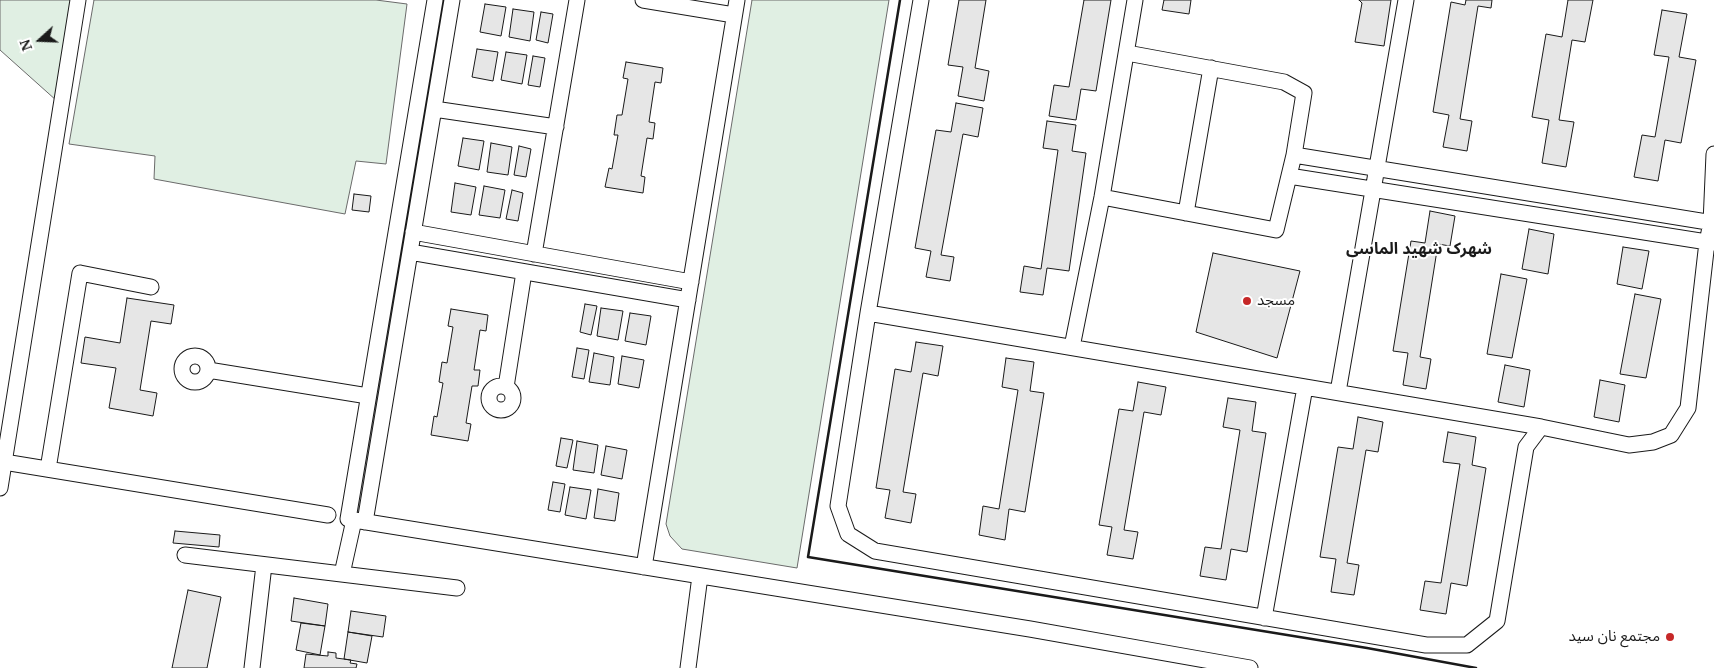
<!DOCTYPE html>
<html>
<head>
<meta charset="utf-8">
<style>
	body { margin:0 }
	#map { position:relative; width:1714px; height:668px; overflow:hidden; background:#fff; font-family:"Noto Serif",serif }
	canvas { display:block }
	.north { position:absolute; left:15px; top:15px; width:50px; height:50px; -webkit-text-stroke:4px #fff; paint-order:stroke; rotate:250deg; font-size:14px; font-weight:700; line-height:20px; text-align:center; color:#1a1a1a }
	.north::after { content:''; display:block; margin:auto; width:18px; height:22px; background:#1a1a1a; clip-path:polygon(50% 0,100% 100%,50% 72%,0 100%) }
</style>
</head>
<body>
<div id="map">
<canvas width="1714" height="668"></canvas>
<div class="north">N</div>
</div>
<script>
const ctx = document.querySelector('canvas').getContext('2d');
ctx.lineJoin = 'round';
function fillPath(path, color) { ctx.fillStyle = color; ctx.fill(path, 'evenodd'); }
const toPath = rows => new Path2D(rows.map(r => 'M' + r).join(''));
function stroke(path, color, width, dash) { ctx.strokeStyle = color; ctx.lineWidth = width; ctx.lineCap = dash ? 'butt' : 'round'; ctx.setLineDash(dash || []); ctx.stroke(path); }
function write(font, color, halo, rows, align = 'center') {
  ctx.font = font + ' "Noto Serif","Noto Sans Arabic",serif'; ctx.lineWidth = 4; ctx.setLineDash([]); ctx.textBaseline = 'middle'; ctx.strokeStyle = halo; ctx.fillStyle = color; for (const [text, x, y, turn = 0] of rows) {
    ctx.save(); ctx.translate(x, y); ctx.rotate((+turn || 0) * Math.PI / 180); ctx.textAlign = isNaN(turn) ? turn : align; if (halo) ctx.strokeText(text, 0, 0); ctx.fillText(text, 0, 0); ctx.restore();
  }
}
const green = toPath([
	[0,0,72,0,57,101,0,50,0,0],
	[94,0,376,0,407,4,386,164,356,161,345,214,154,179,155,156,69,144,94,0],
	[752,0,889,0,797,568,682,549,670,536,666,524,752,0]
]);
fillPath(green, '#e0efe3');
stroke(green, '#6a6a6a', 1);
const building = toPath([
	[959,0,986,0,975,68,989,71,984,101,958,96,963,67,948,65,959,0],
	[1084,0,1111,0,1096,91,1081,89,1076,120,1049,116,1054,85,1069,87,1084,0],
	[1164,0,1191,0,1189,14,1162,10,1164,0],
	[1359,0,1391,0,1384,46,1355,42,1362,3,1359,0],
	[1466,0,1492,0,1491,8,1478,6,1460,119,1472,121,1467,151,1443,147,1449,115,1433,112,1451,2,1465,5,1466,0],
	[1568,0,1593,0,1585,42,1572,40,1559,120,1574,122,1566,167,1542,163,1549,120,1532,117,1546,34,1562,37,1568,0],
	[485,4,506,7,501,36,480,32,485,4],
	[513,9,534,12,530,41,509,37,513,9],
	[1662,10,1687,14,1679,57,1696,60,1681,143,1665,140,1658,181,1634,177,1642,135,1655,137,1669,57,1654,55,1662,10],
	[541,12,553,14,548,43,536,40,541,12],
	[477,49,498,52,493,81,472,77,477,49],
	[506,52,527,55,522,84,501,80,506,52],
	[533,56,545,58,540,87,528,85,533,56],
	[626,62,663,68,661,83,655,82,649,122,655,123,653,139,647,138,641,176,645,177,643,193,605,187,609,168,612,169,618,135,614,135,617,115,622,115,628,79,623,78,626,62],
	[956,103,983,108,978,137,963,134,941,255,954,257,950,281,926,277,931,251,915,248,936,130,951,132,956,103],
	[1047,121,1076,125,1072,151,1086,153,1069,271,1047,268,1043,295,1020,292,1024,266,1041,269,1058,150,1043,148,1047,121],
	[463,138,484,141,479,170,458,166,463,138],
	[491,143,512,147,508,175,487,172,491,143],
	[519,146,531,149,526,177,514,175,519,146],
	[455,183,476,187,471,215,451,212,455,183],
	[484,186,505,190,500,218,479,215,484,186],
	[512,190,523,193,518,221,506,219,512,190],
	[354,194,371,196,369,212,352,210,354,194],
	[1430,211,1455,216,1450,246,1438,244,1420,357,1431,359,1426,389,1403,385,1408,353,1393,351,1411,241,1425,243,1430,211],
	[1529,229,1554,234,1548,274,1522,269,1529,229],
	[1623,247,1649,251,1642,289,1617,284,1623,247],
	[1213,253,1300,271,1277,358,1196,332,1213,253],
	[1501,274,1527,279,1512,358,1487,354,1501,274],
	[1635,294,1661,299,1646,378,1620,374,1635,294],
	[127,298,174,305,171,324,151,321,140,390,157,393,153,416,109,408,116,368,81,363,85,337,120,343,127,298],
	[585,304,597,306,591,335,580,332,585,304],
	[601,308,623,311,618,340,597,336,601,308],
	[451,309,488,315,486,331,480,330,474,370,480,370,478,386,472,386,466,423,471,424,468,441,431,435,434,416,437,417,443,383,439,382,442,362,447,363,453,327,448,326,451,309],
	[630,313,651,316,646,345,625,341,630,313],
	[916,342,943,346,938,376,923,373,903,492,916,494,911,523,885,518,890,490,876,488,895,369,911,372,916,342],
	[577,348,589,350,584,379,572,377,577,348],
	[594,353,614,357,610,385,589,382,594,353],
	[622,356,644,360,639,388,618,384,622,356],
	[1006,358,1034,362,1030,391,1044,393,1025,512,1009,509,1005,540,979,535,983,506,999,509,1018,390,1002,387,1006,358],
	[1505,365,1530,370,1524,407,1498,402,1505,365],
	[1600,380,1625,385,1619,422,1594,417,1600,380],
	[1138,382,1166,387,1161,415,1144,412,1124,530,1138,532,1133,559,1107,555,1112,527,1099,525,1119,409,1133,411,1138,382],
	[1228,398,1256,402,1252,431,1266,433,1247,552,1231,549,1226,580,1200,576,1205,547,1221,549,1240,430,1223,427,1228,398],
	[1358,417,1383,422,1378,452,1366,450,1347,563,1359,565,1354,595,1331,592,1336,559,1320,557,1338,447,1353,449,1358,417],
	[1448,432,1476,437,1472,465,1486,468,1467,586,1451,583,1446,614,1420,610,1425,581,1441,583,1460,464,1443,462,1448,432],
	[561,438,573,440,567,468,556,466,561,438],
	[577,441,598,445,594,473,573,470,577,441],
	[606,446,627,450,622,479,601,475,606,446],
	[553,482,565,484,560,512,548,510,553,482],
	[570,487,591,490,586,519,565,515,570,487],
	[598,489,619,493,615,521,594,518,598,489],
	[175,531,220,535,219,547,173,543,175,531],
	[188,590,221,597,207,668,172,668,188,590],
	[294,598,328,604,325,626,291,621,294,598],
	[351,611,386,616,383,637,348,632,351,611],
	[301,623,325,626,320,655,296,650,301,623],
	[348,632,372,636,367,663,344,659,348,632],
	[328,652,336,653,336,658,351,660,350,663,357,664,356,668,304,668,306,654,328,656,328,652]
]);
fillPath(building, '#e6e6e6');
stroke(building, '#1a1a1a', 1);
const minor = toPath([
	[435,0,348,519,1030,629,1250,668],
	[643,0,734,15],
	[921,0,868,313,838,506,848,534,875,551,1426,645,1467,645,1497,621,1526,447,1541,427,1629,445,1653,442,1671,435,1688,408,1707,242,1711,223,1714,154],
	[434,109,556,127],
	[1294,155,1714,223],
	[1289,176,1714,243],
	[1102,197,1276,230,1294,155,1304,93,1284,82,1127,53],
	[1186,213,1211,68],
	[413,232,691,282],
	[410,252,688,300],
	[534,254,577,0],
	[868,313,1541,427],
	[1072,347,1102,197,1135,0],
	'182 369a13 13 0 1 1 26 0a13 13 0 1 1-26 0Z',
	[208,370,368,396],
	'489 398a12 12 0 1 1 24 0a12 12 0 1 1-24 0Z',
	[506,387,524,272],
	[1338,392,1406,0],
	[4,462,328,515],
	[48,469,80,273,151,287],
	[0,488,78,0],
	[365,522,452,0],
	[185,555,457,588],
	[644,567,737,0],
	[342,574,354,520],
	[1264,618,1305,387],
	[252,668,264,565],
	[688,668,700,576]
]);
stroke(minor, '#1a1a1a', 17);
stroke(minor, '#fff', 15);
stroke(toPath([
	[900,0,808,557,1367,648,1476,668]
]), '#1a1a1a', 2.5);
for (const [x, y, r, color] of [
	[1247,301,5,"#c62828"],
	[1670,637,5,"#c62828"]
]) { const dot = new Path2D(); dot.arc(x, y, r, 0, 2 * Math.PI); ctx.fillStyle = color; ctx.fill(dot); stroke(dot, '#fff', 2); }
write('15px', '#1a1a1a', '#fff', [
	["مسجد",1257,301],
	["مجتمع نان سید",1660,637,"right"]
], 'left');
write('bold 16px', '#1a1a1a', '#fff', [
	["شهرک شهید الماسی",1419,249]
]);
</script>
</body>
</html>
